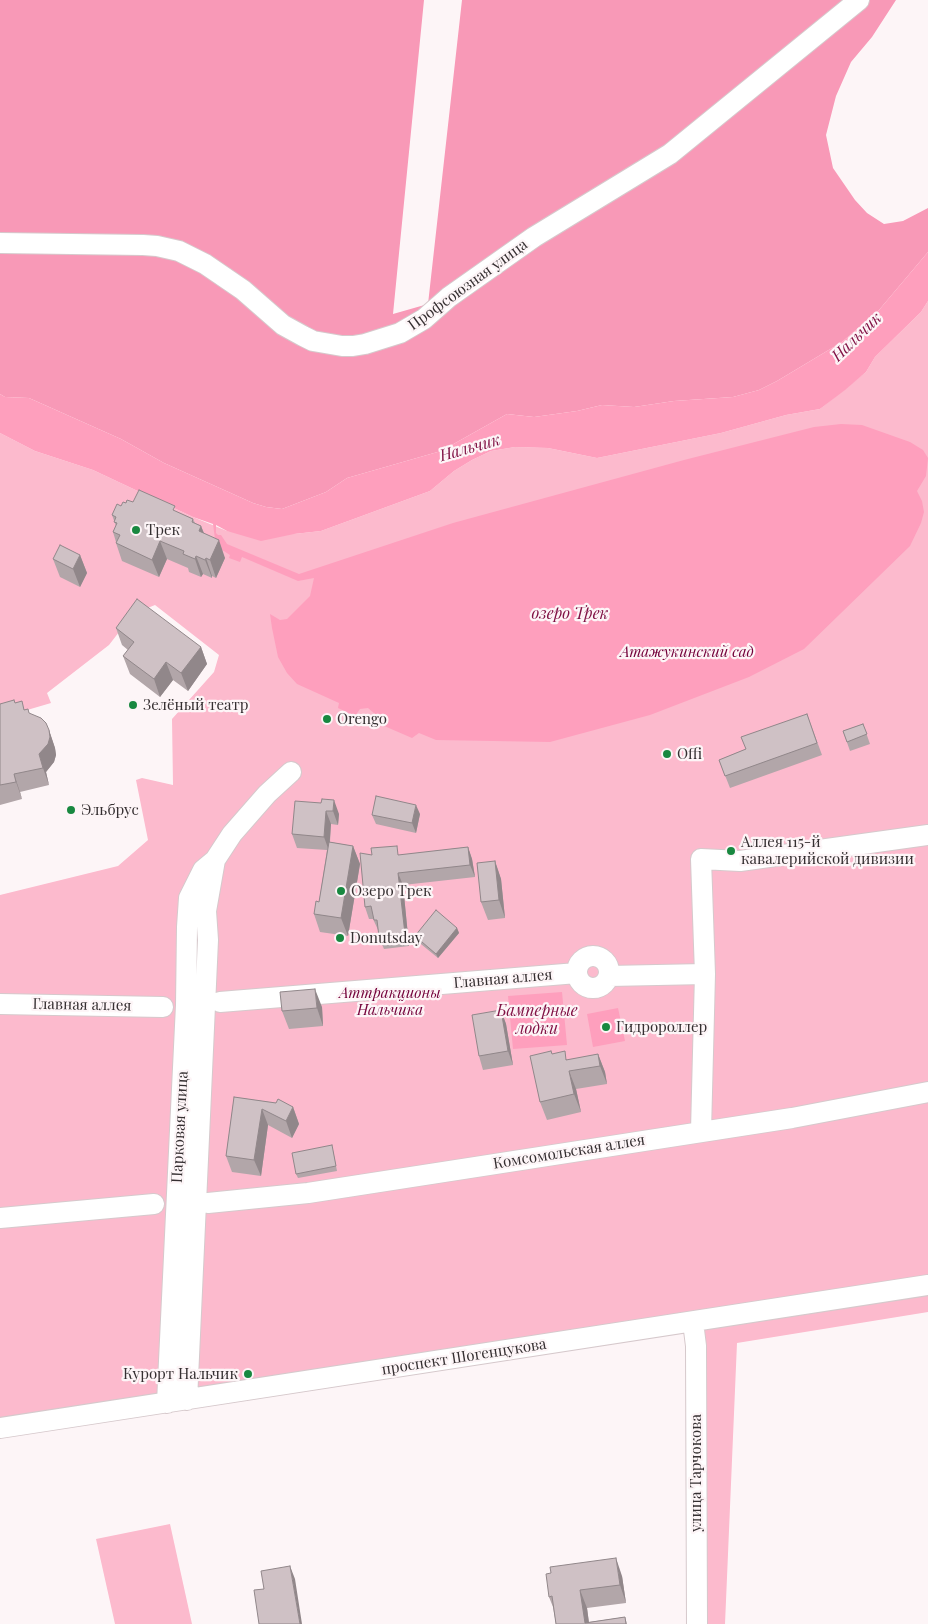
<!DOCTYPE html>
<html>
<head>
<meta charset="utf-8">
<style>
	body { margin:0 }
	canvas { display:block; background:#fdf5f7 }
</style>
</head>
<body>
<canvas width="928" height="1624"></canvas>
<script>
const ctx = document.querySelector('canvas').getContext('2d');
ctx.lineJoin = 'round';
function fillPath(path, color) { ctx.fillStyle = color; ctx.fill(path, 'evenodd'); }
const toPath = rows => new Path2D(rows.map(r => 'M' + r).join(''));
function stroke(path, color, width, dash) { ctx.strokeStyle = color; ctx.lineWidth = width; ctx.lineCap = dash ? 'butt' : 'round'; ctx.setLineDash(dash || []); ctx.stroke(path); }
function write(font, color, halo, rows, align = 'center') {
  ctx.font = font + ' "Playfair Display",serif'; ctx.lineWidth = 4.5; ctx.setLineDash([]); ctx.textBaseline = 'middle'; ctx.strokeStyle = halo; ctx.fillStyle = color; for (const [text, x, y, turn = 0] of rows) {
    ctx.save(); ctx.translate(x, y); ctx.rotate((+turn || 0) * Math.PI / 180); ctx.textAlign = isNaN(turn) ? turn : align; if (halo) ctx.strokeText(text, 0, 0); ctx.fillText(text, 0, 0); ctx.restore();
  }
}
fillPath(toPath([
	[928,301,928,1312,737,1343,725,1624,697,1624,693,1322,0,1428,0,895,118,866,148,840,136,780,142,778,173,785,172,719,214,672,219,655,155,605,133,614,109,645,47,693,51,703,0,718,0,433,35,451,93,470,193,517,227,531,294,534,321,531,430,491,454,471,472,460,491,451,515,447,548,448,597,458,721,433,786,415,820,409,866,372,875,357,921,312],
	[170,1524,192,1624,115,1624,96,1539]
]), '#fcbacd');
fillPath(toPath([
	[0,0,424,0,393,314,428,304,462,0,896,0,872,37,851,62,836,96,826,135,833,168,855,200,867,213,884,224,903,221,928,208,928,252,879,310,842,342,777,381,759,390,733,397,674,401,634,407,602,405,577,411,534,417,507,414,441,451,347,478,326,492,282,509,266,507,253,503,164,463,121,439,29,398,5,397,0,394]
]), '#f899b7');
fillPath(toPath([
	[928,252,928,301,921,312,875,357,866,372,845,390,820,409,786,415,721,433,597,458,548,448,515,447,491,451,472,460,454,471,430,491,321,531,294,534,261,541,227,531,216,525,216,533,218,535,221,535,227,544,299,574,453,523,684,460,814,427,841,424,862,425,910,442,923,450,928,458,926,476,917,491,922,501,924,512,921,523,910,546,804,649,749,677,650,715,550,742,436,740,419,733,412,738,375,722,375,714,368,708,360,709,355,716,338,708,339,703,297,684,287,673,278,657,272,628,270,614,280,620,287,619,310,596,314,578,298,581,242,557,240,562,229,558,230,555,219,548,215,539,213,524,193,517,93,470,35,451,0,433,0,394,5,397,29,398,121,439,164,463,253,503,266,507,282,509,326,492,347,478,441,451,507,414,534,417,577,411,602,405,634,407,674,401,733,397,759,390,777,381,842,342,879,310],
	[562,992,567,1045,513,1049,508,996],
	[618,1008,625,1041,593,1047,587,1014]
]), '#fe9fbd');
const minor = toPath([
	[0,243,143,245,157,246,179,251,205,264,243,290,283,325,303,336,313,341,342,346,353,346,365,344,400,333,424,319,449,297,534,237,670,154,859,0],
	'577 972a16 16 0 1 1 32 0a16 16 0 1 1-32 0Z',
	[609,976,705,974],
	[220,1002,577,973],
	[0,1004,163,1007],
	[701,1131,705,974,701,859,740,861,928,835],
	[208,1203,308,1193,792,1118,928,1092],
	[0,1218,154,1204],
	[693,1322,696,1346,697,1624],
	[187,1400,208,940,206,911,215,860],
	[167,1403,186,1005,187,927,189,898,203,870,215,860,232,834,267,794,291,772],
	[0,1428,928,1285]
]);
stroke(minor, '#d6c9cc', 22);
stroke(minor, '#fff', 20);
fillPath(toPath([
	[133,502,177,512,193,519,195,523,201,526,204,533,225,558,216,578,212,576,212,578,203,574,201,577,189,572,188,568,167,559,159,577,122,561,116,543,116,542,113,532,116,526,112,515,121,506,126,503],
	[80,555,87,573,80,587,60,577,53,559],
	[116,628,201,647,207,664,188,691,173,680,160,697,130,674,123,656,128,650,122,645],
	[15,703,25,710,49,730,55,748,56,755,54,762,46,772,49,785,20,792,22,799,0,805,0,704],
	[807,714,822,755,730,788,719,760,746,749],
	[863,724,870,744,850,751,843,731],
	[321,803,339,814,338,825,331,824,330,842,353,846,360,864,348,936,320,932,314,914,319,902,327,850,297,848,292,834],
	[420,814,416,833,376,824,372,815],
	[468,847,472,859,475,877,403,885,409,946,384,949,379,937,379,932,373,919,369,919,365,907,372,855,400,855],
	[495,861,501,879,505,918,488,920,481,902],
	[457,928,459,933,438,958,416,940,415,936],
	[322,1007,323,1026,289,1029,282,1011],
	[501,1010,506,1024,513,1065,483,1070,479,1056],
	[552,1054,568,1060,598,1054,605,1072,607,1084,576,1089,581,1112,547,1120,540,1102],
	[234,1097,276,1103,293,1107,299,1124,292,1138,268,1125,261,1176,232,1172,226,1156],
	[333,1150,337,1171,298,1178,296,1174],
	[622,1576,626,1603,587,1608,589,1622,625,1617,627,1624,556,1624,553,1607,549,1597]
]), '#b2a6a9');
fillPath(toPath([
	[201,526,208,544,199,531],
	[219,540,225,558,216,578,210,560],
	[160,541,167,559,159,577,152,560],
	[80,555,87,573,80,587,73,569],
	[196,556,203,574,201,577,195,559],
	[206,558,212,576,212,578,205,560],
	[201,647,207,664,188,691,181,673],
	[166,662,173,680,160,697,154,679],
	[49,730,55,748,56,755,54,762,46,772,49,785,43,768,39,754],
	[14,774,20,792,22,799,16,782],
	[334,800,339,814,338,825,333,811],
	[416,805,420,814,416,833,412,823],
	[326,811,331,824,329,851,324,837],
	[353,846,360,864,348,936,341,918],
	[468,847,472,859,475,877,470,865],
	[495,861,501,879,505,918,499,900],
	[398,873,403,885,409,946,405,934],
	[457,928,459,933,438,958,436,954],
	[315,989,322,1007,323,1026,317,1008],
	[501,1010,506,1024,513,1065,508,1051],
	[598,1054,605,1072,607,1084,600,1066],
	[569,1071,576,1089,581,1112,574,1094],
	[293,1107,299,1124,292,1138,286,1121],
	[262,1109,268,1125,261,1176,254,1160],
	[616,1558,622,1576,626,1603,620,1585],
	[290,1566,295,1579,302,1624,300,1624],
	[580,1590,587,1608,589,1624,585,1624]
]), '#91878a');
const building = toPath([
	[139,490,175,506,173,510,193,519,192,522,201,526,199,531,219,540,210,560,206,558,205,560,196,556,195,559,183,554,184,551,160,541,152,560,116,543,120,535,113,532,117,523,114,522,116,517,112,515,117,504,121,506,123,502,126,503,127,500,133,502,139,490],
	[60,545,80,555,73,569,53,559,60,545],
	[137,599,201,647,181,673,166,662,154,679,123,656,134,642,116,628,137,599],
	[14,700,15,703,22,701,24,710,28,709,29,713,41,718,46,723,49,730,50,737,48,744,39,754,43,768,14,774,16,782,0,785,0,704,14,700],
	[807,714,817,743,725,776,719,760,746,749,741,737,807,714],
	[863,724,867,734,847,742,843,731,863,724],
	[376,796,416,805,412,823,372,815,376,796],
	[322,799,334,800,333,811,326,811,324,837,292,834,295,801,321,803,322,799],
	[329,842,353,846,341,918,314,914,316,901,319,902,329,842],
	[397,846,398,855,468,847,470,865,398,873,405,934,379,937,377,920,374,920,371,906,365,907,360,853,372,855,371,848,397,846],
	[495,861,499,900,481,902,477,863,495,861],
	[436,910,457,928,436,954,415,936,436,910],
	[315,989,317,1008,282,1011,280,992,315,989],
	[501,1010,508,1051,479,1056,472,1015,501,1010],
	[551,1051,552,1054,565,1051,566,1060,598,1054,600,1066,569,1071,574,1094,540,1102,530,1056,551,1051],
	[234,1097,276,1103,278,1099,293,1107,286,1121,262,1109,254,1160,226,1156,234,1097],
	[332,1145,336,1166,296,1174,292,1153,332,1145],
	[616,1558,620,1585,580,1590,585,1623,625,1617,626,1624,556,1624,552,1596,549,1597,546,1574,551,1573,550,1567,616,1558],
	[290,1566,300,1624,259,1624,254,1590,264,1589,261,1571,290,1566]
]);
fillPath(building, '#cfc1c5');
stroke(building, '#91878a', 1);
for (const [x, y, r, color] of [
	[136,530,5,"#188840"],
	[133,705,5,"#188840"],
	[327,719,5,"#188840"],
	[667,754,5,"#188840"],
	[71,810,5,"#188840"],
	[731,851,5,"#188840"],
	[341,891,5,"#188840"],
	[340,938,5,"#188840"],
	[606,1027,5,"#188840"],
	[248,1374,5,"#188840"]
]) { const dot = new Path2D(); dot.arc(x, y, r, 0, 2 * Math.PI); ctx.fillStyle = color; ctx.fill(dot); stroke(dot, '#fdf5f7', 2); }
write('15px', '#352f31', '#fdf5f7', [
	["Профсоюзная улица",468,285,-36],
	["Главная аллея",503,979,-5],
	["Главная аллея",82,1005,1],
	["Парковая улица",180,1127,-87],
	["Комсомольская аллея",569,1152,-9],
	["проспект Шогенцукова",464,1357,-9],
	["улица Тарчокова",696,1473,-90]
]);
write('15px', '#352f31', '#fdf5f7', [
	["Трек",146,530],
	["Зелёный театр",143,705],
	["Orengo",337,719],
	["Offi",677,754],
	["Эльбрус",81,810],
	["Аллея 115-й",741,842],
	["кавалерийской дивизии",741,859],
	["Озеро Трек",351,891],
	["Donutsday",350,938],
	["Гидророллер",616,1027],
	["Курорт Нальчик",238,1374,"right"]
], 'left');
write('italic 15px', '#73003a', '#fdf5f7', [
	["Атажукинский сад",687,652],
	["Аттракционы",390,993],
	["Нальчика",390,1010]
]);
write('italic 16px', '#811245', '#fdf5f7', [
	["Нальчик",857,337,-44],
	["Нальчик",470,448,-16],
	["озеро Трек",570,614],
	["Бамперные",537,1011],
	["лодки",537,1029]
]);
</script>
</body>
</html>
